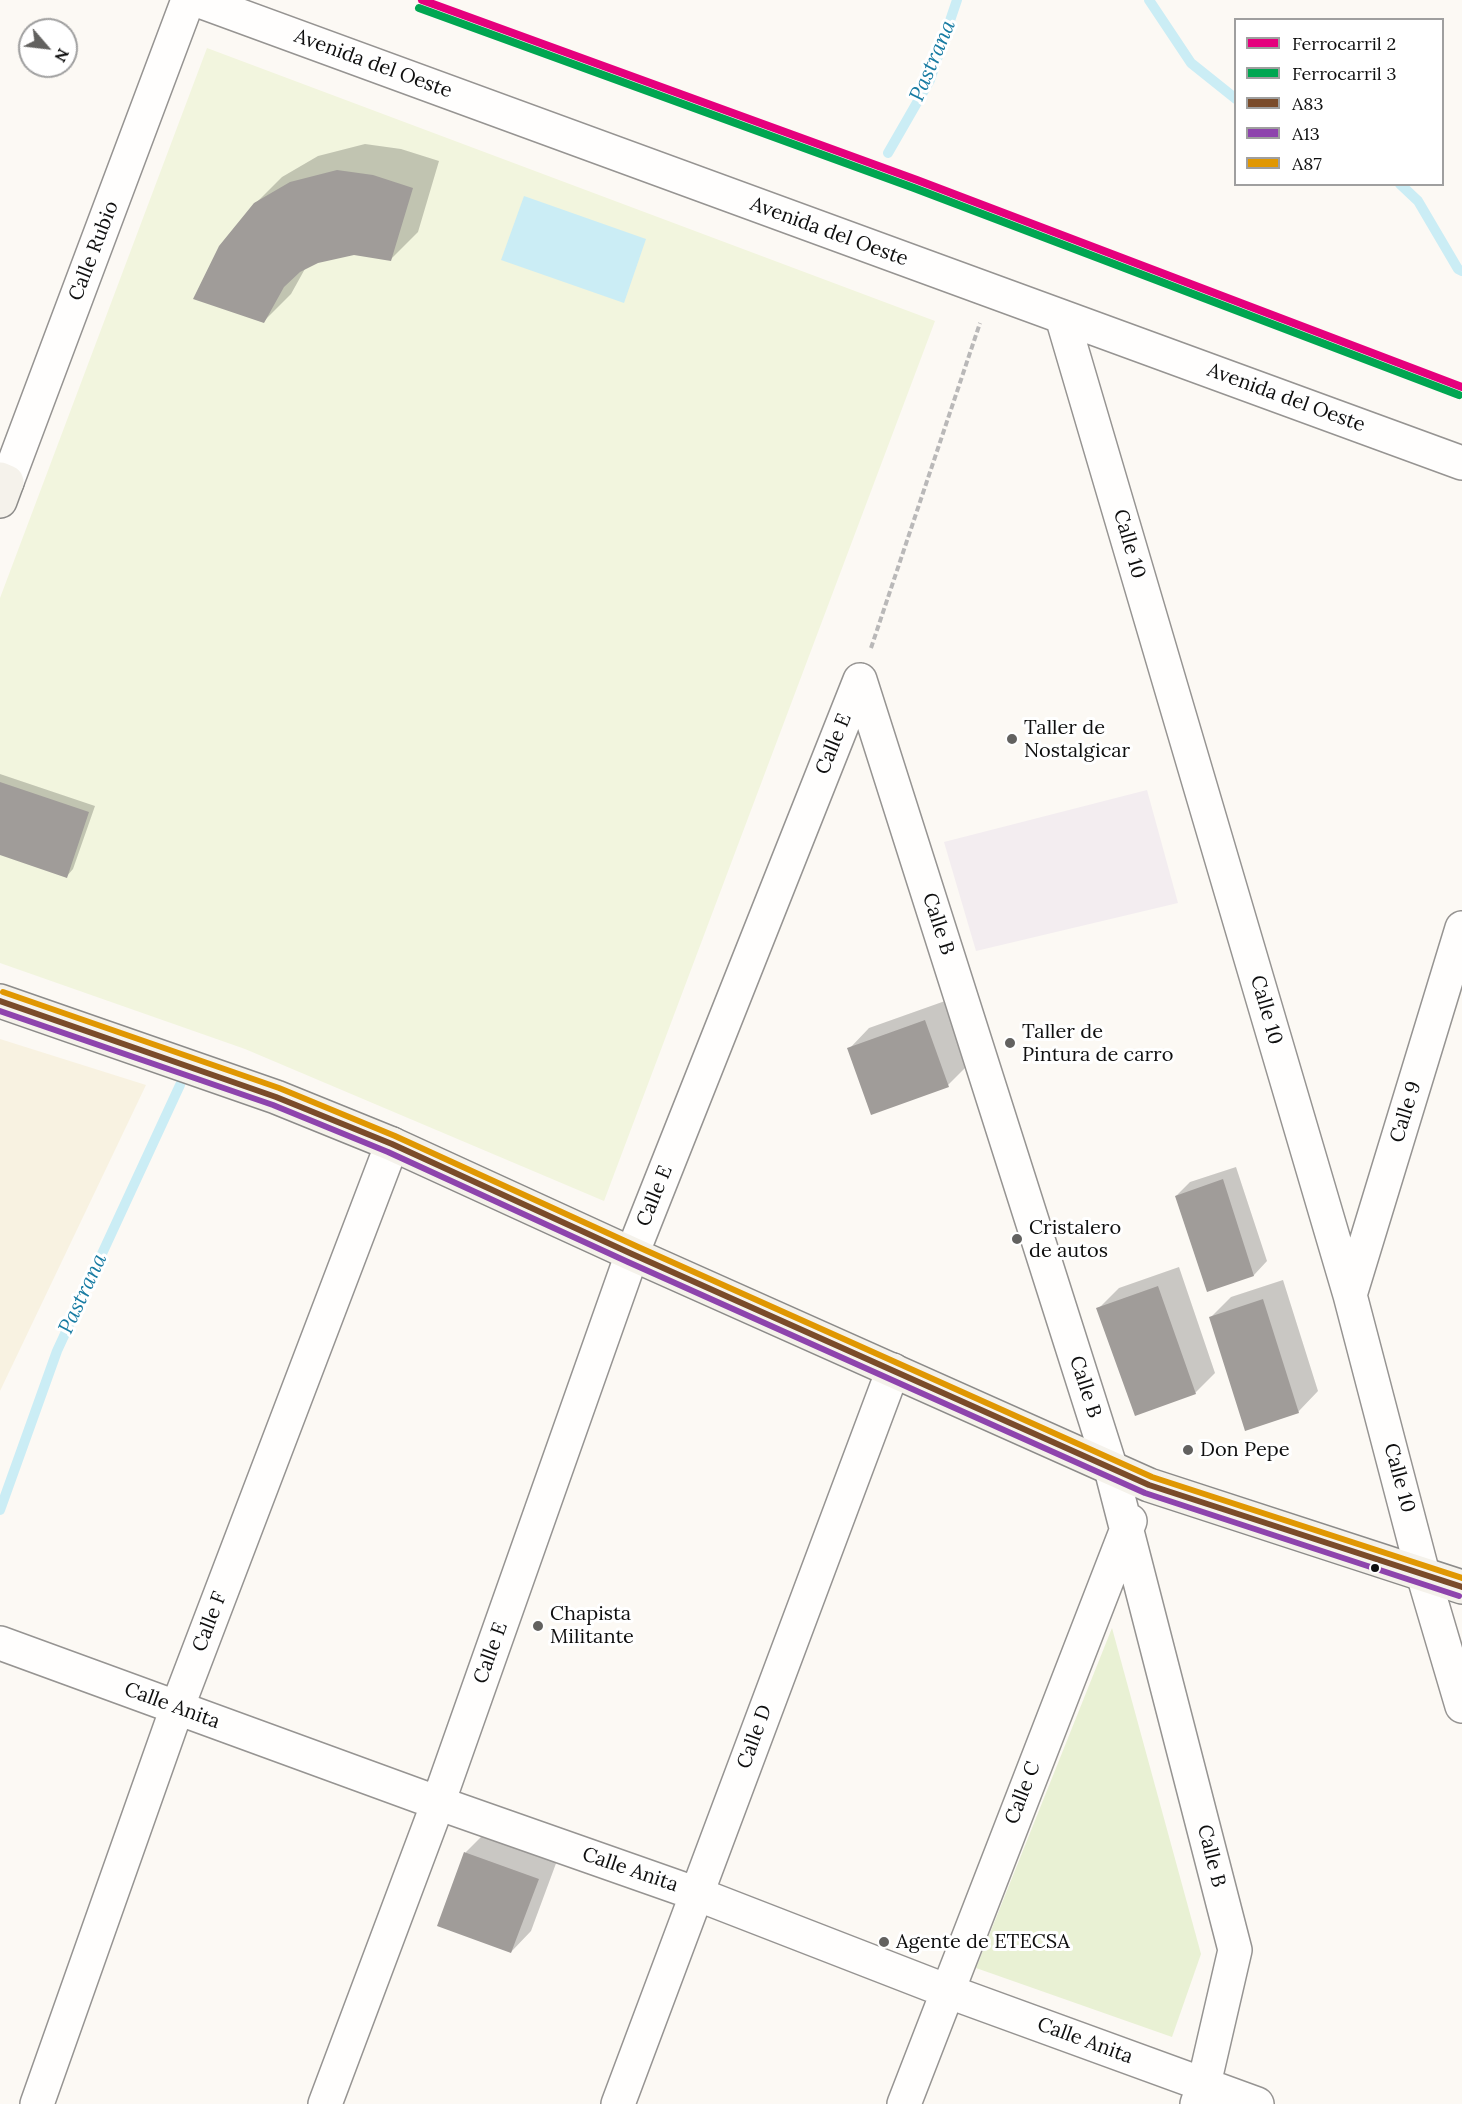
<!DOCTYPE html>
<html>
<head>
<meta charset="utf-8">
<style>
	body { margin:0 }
	#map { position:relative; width:1462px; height:2104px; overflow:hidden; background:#fcf9f4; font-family:Lora,serif }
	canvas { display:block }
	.legend { position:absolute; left:1234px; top:18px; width:210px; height:168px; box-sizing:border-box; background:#fff; border:2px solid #9f9f9f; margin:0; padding:8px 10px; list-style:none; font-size:18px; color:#0f0f0f }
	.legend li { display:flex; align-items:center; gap:12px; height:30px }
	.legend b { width:30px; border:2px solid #9f9f9f }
	.north { position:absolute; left:18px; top:18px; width:60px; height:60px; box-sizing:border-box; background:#fff; border:2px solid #9f9f9f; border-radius:50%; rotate:118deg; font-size:16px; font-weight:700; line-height:24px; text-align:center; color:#0f0f0f }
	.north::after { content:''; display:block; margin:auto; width:21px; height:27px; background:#62615f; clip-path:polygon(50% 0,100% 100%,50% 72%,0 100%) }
</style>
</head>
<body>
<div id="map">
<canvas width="1462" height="2104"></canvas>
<ul class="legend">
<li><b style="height:8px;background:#e5007d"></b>Ferrocarril 2</li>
<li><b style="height:8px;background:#00a651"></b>Ferrocarril 3</li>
<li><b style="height:8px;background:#7a4b2a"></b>A83</li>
<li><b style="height:8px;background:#8e44ad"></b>A13</li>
<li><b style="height:8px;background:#e09702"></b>A87</li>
</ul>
<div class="north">N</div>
</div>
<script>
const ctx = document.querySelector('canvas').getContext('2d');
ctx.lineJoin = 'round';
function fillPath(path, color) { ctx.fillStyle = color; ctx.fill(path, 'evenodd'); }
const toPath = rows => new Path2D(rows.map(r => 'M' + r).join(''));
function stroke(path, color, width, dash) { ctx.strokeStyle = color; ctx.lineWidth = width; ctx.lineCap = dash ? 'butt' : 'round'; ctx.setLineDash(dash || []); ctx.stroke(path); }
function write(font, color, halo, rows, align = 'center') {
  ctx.font = font + ' Lora,serif'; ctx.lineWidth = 6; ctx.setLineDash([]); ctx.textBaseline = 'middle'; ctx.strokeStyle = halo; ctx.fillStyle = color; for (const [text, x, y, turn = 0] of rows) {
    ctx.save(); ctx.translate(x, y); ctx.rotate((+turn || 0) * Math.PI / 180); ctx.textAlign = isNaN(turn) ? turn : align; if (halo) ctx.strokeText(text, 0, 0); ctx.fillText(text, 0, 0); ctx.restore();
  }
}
fillPath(toPath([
	[1147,790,1178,903,976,951,944,842]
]), '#f3edf0');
fillPath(toPath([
	[0,1039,146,1085,0,1391]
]), '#f8f2e1');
fillPath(toPath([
	[1112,1628,1201,1954,1172,2037,976,1968]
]), '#e9f1d4');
fillPath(toPath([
	[207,48,935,321,604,1201,245,1049,0,963,0,598]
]), '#f2f5de');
fillPath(toPath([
	[524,196,646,239,624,303,501,260]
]), '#cbedf5');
fillPath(toPath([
	[365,144,401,149,439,161,418,232,391,259,354,254,317,261,306,267,291,294,264,321,255,204,282,177,318,156],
	[0,774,95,806,73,869,67,876,0,854],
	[945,1001,968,1065,948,1085,849,1049,869,1028],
	[1236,1167,1267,1261,1254,1275,1208,1291,1176,1196,1190,1182],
	[1179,1267,1215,1373,1195,1393,1098,1309,1119,1288],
	[1283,1280,1318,1391,1298,1412,1211,1317,1231,1297],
	[486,1832,558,1858,531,1931,511,1952,439,1926,466,1852]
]), '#0003');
stroke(toPath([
	[1149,0,1191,63,1236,99],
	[888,153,930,80,957,0],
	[1400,184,1418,201,1458,269,1462,271],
	[0,1510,57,1351,180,1085]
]), '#cbedf5', 10);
fillPath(toPath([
	[337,170,373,175,413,188,391,261,354,255,318,263,300,272,284,287,264,323,193,299,219,246,254,203,290,182],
	[0,782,89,812,67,878,0,855],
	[925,1020,949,1087,871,1115,847,1048],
	[1223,1179,1254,1276,1207,1292,1175,1196],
	[1158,1286,1196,1394,1135,1416,1096,1308],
	[1263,1299,1299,1413,1245,1431,1209,1317],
	[464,1852,539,1879,511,1953,437,1926]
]), '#a09c99');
const street = toPath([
	[197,0,1462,463],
	[1062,317,1350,1295,1423,1574,1462,1706],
	[7,482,188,0],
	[860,680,1111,1469,1235,1950,1204,2084,1197,2104],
	[1350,1295,1462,928],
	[0,1643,438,1803,697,1894,947,1991,1257,2104],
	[37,2104,177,1708,392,1144],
	[325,2104,438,1803,632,1254,860,680],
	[618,2104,893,1370],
	[904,2104,1130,1521]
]);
const secondary = toPath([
	[0,479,7,482,0,501],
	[0,1001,276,1097,392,1144,632,1254,1149,1485,1462,1587]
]);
stroke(street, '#969492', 36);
stroke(secondary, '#8c8b89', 36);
stroke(toPath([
	[871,648,980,323]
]), '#b9b8b8', 4, [6, 3]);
stroke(street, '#fffefd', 33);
stroke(secondary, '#f5f2eb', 33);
stroke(toPath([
	[0,1001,276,1097,392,1144,632,1254,1149,1485,1462,1587]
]), '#7a4b2a', 6);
stroke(toPath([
	[0,1011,273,1105,388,1152,628,1262,1145,1493,1459,1596]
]), '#8e44ad', 6);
stroke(toPath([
	[3,992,279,1088,395,1136,636,1246,1152,1477,1462,1578]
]), '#e09702', 6);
stroke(toPath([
	[422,0,917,180,1462,387]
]), '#e5007d', 8);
stroke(toPath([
	[419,8,914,188,1459,395]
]), '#00a651', 8);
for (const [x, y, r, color] of [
	[1012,739,6,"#62615f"],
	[1010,1043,6,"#62615f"],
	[1017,1239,6,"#62615f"],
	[1188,1450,6,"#62615f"],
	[1375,1568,5,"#0f0f0f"],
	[538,1626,6,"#62615f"],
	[884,1942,6,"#62615f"]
]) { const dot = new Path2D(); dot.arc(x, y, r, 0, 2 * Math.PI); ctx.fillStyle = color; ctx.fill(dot); stroke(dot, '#fff', 2); }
write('20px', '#0f0f0f', '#fff', [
	["Avenida del Oeste",373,64,20],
	["Avenida del Oeste",829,232,20],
	["Calle Rubio",94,251,-69],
	["Avenida del Oeste",1286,398,20],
	["Calle 10",1129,544,74],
	["Calle E",834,744,-68],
	["Calle B",938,924,72],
	["Calle 10",1266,1010,74],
	["Calle 9",1406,1112,-73],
	["Calle E",655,1196,-68],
	["Calle B",1085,1387,72],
	["Calle 10",1399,1478,75],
	["Calle F",210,1622,-69],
	["Calle E",491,1653,-70],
	["Calle Anita",172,1706,20],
	["Calle D",755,1737,-70],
	["Calle C",1023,1793,-69],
	["Calle B",1211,1856,76],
	["Calle Anita",630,1870,19],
	["Calle Anita",1085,2041,20]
]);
write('20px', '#0f0f0f', '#fff', [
	["Taller de",1024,728],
	["Nostalgicar",1024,751],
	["Taller de",1022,1032],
	["Pintura de carro",1022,1055],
	["Cristalero",1029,1228],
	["de autos",1029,1251],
	["Don Pepe",1200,1450],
	["Chapista",550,1614],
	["Militante",550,1637],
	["Agente de ETECSA",896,1942]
], 'left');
write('italic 21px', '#177ba2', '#fff', [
	["Pastrana",933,61,-67],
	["Pastrana",83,1294,-65]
]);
</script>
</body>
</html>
